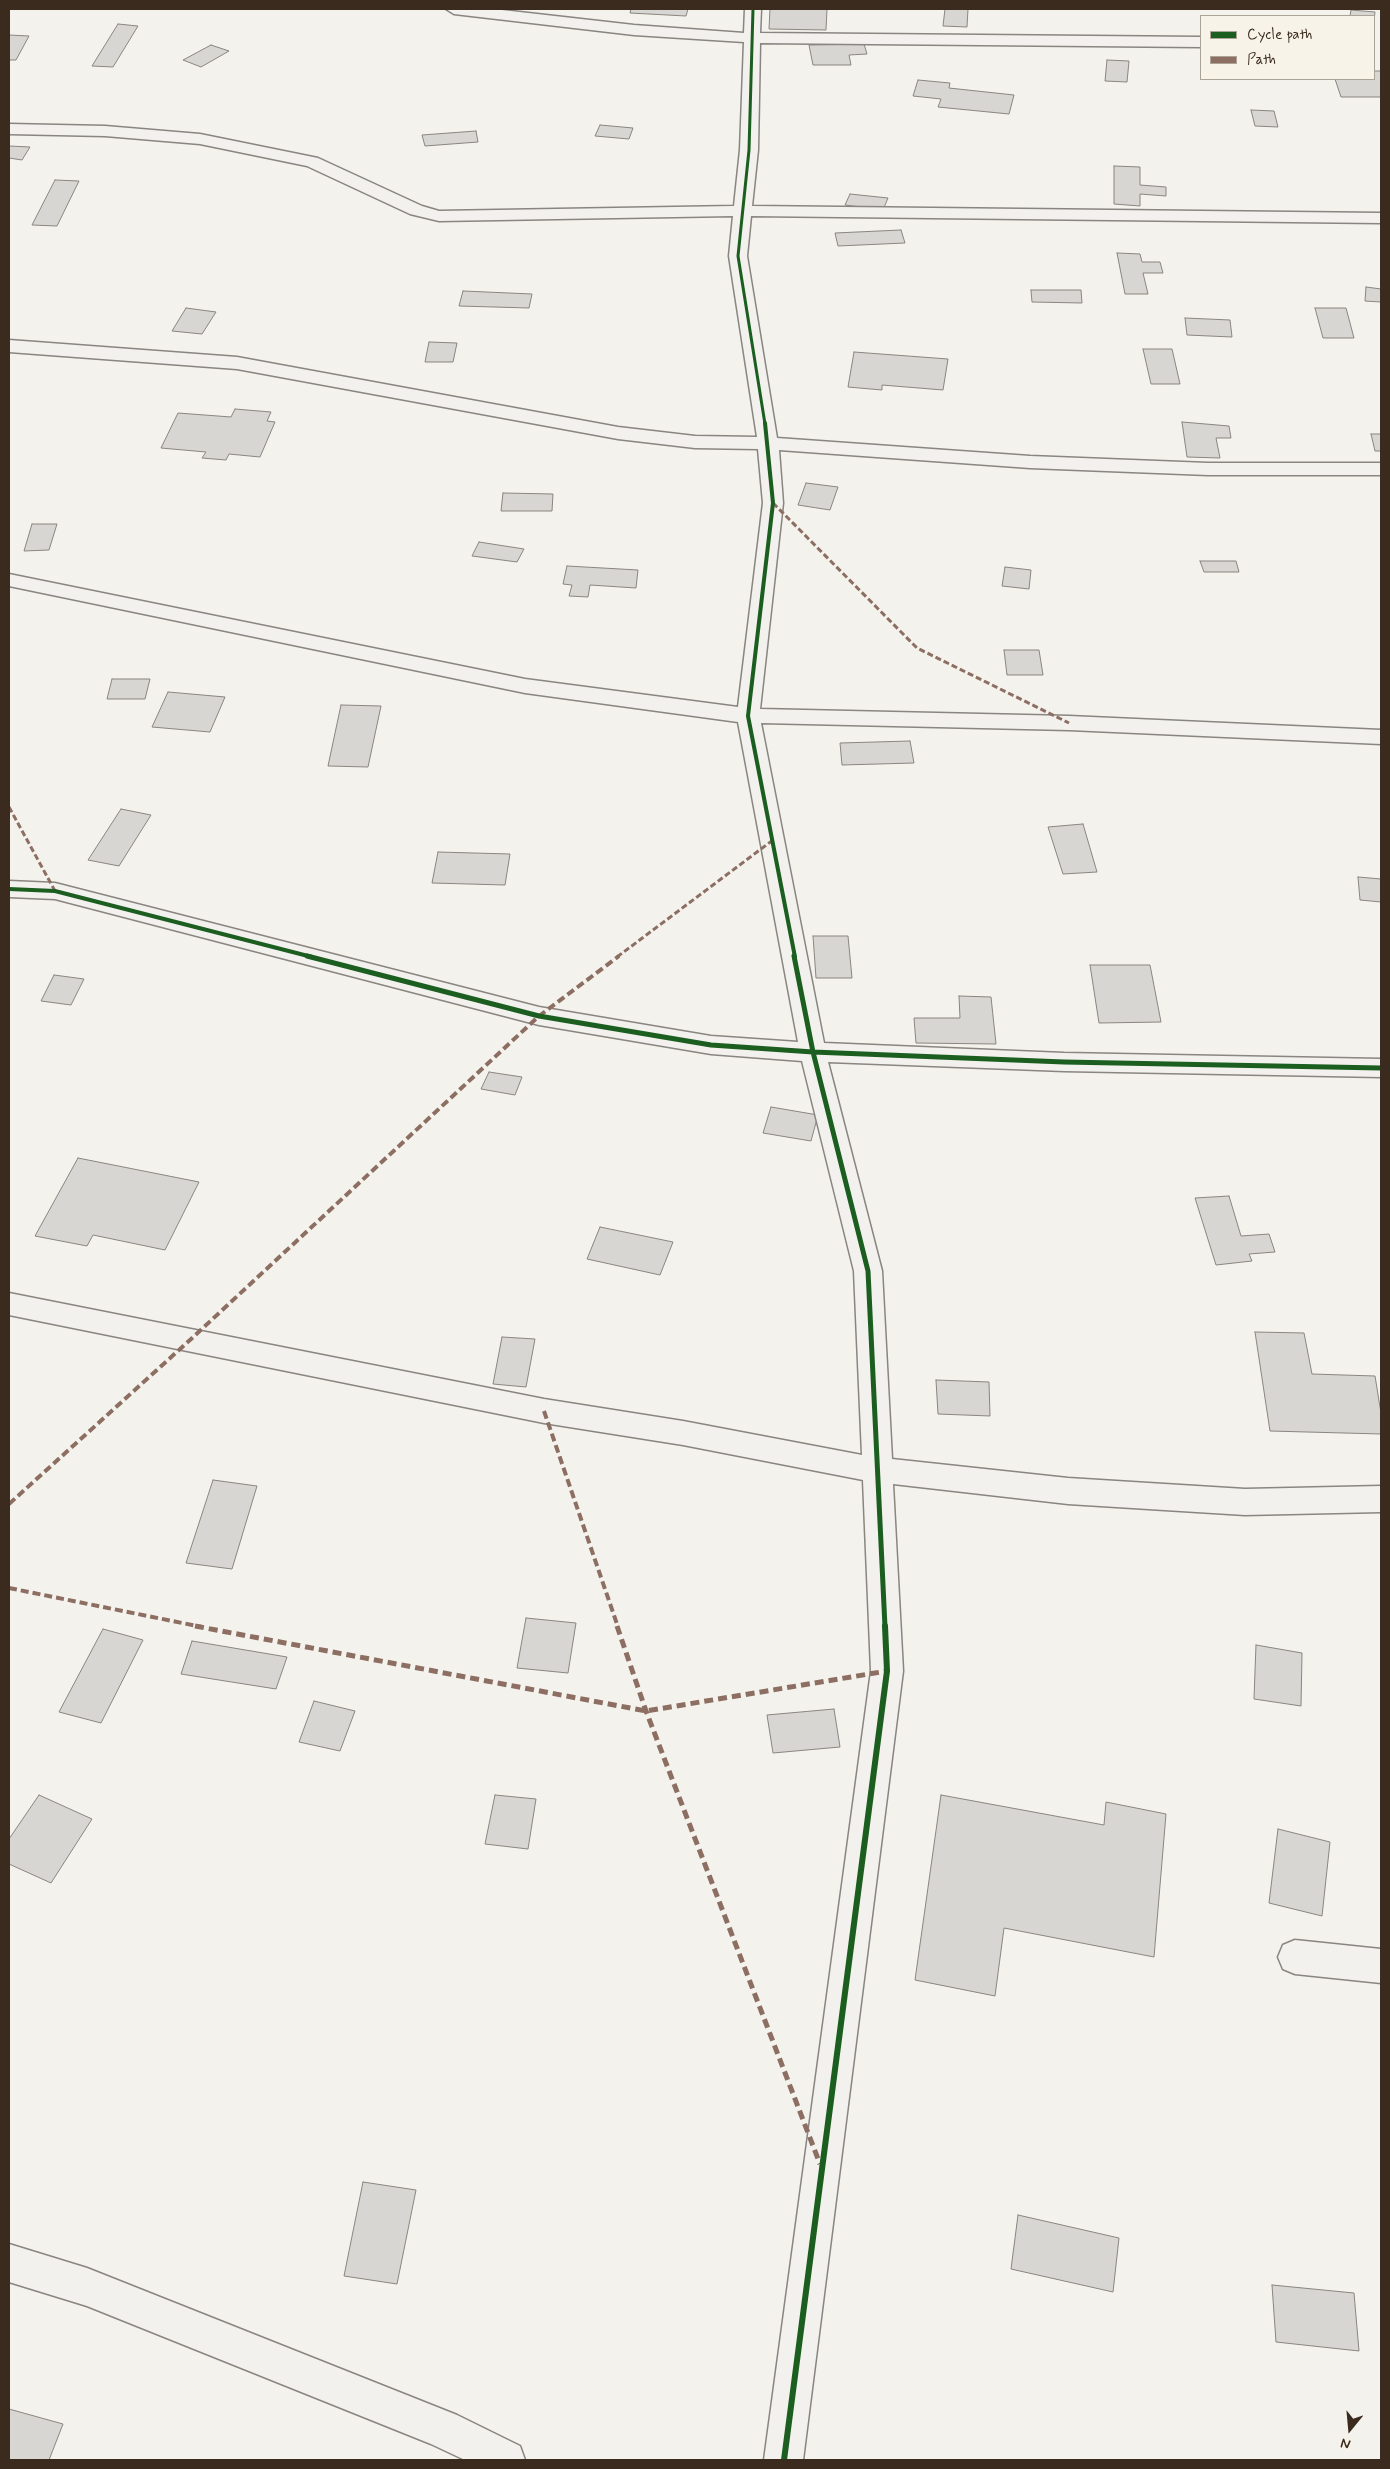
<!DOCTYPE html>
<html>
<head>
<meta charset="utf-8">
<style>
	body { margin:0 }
	#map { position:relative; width:1390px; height:2469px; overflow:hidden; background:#f4f2ec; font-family:Mynerve,sans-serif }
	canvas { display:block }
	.frame { position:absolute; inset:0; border:10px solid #3b2a1e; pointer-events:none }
	.legend { position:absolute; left:1200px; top:15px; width:175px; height:65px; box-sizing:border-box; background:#f7f3e8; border:1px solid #aca397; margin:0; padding:6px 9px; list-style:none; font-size:15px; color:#3b2a1e }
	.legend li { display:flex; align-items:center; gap:10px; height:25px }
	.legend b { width:25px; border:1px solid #aca397 }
	.north { position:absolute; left:1325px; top:2404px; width:50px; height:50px; -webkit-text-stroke:4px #f7f3e8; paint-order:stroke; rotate:197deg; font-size:14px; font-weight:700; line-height:20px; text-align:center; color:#3b2a1e }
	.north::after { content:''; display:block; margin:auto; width:18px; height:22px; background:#3b2a1e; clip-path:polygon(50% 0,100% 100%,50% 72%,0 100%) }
</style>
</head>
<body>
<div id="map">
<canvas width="1390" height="2469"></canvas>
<div class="frame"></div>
<ul class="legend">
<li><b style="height:6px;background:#1b5e20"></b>Cycle path</li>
<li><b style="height:6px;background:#8d6e63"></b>Path</li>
</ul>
<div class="north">N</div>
</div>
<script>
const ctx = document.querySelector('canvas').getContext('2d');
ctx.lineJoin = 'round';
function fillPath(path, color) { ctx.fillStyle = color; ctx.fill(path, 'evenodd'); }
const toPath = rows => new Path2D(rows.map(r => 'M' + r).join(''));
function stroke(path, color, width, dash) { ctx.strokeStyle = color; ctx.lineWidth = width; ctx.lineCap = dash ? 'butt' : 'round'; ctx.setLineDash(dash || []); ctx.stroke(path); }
const building = toPath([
	[631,9,688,9,686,16,630,13,631,9],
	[770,9,827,9,826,30,769,29,770,9],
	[945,9,968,9,967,27,943,26,945,9],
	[1351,10,1375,12,1374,21,1374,16,1350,16,1351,10],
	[118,24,138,26,113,67,92,66,118,24],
	[9,35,29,36,16,60,9,60,9,35],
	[864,44,867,54,849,55,851,65,813,65,809,45,864,44],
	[211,45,229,51,201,67,183,60,211,45],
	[1107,60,1129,61,1127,82,1105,81,1107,60],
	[1374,71,1381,71,1381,97,1341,97,1335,79,1374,79,1374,71],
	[918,80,950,83,949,88,1014,95,1009,114,938,107,941,99,913,96,918,80],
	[1251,110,1274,111,1278,127,1255,126,1251,110],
	[600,125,633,128,629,139,595,136,600,125],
	[476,131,478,142,425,146,422,135,476,131],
	[9,146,30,147,22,160,9,158,9,146],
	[1114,166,1140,167,1140,185,1166,187,1166,196,1140,194,1140,206,1114,204,1114,166],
	[55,180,79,181,57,226,32,225,55,180],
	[850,194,888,198,883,210,845,205,850,194],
	[901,230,905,243,838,246,835,233,901,230],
	[1117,253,1140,254,1142,262,1160,262,1163,273,1143,273,1148,294,1125,294,1117,253],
	[1366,287,1381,289,1381,302,1365,301,1366,287],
	[1031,290,1081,290,1082,303,1032,302,1031,290],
	[463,291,532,294,529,308,459,306,463,291],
	[186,308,216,312,202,334,172,331,186,308],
	[1315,308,1346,308,1354,338,1323,338,1315,308],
	[1185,318,1230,320,1232,337,1187,335,1185,318],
	[429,342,457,343,453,362,425,362,429,342],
	[1143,349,1172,349,1180,384,1151,384,1143,349],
	[854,352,948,359,943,390,882,385,882,390,848,387,854,352],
	[235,409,271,412,267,421,275,422,260,457,229,454,226,460,202,458,206,452,161,448,178,413,231,417,235,409],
	[1182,422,1229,426,1231,438,1216,438,1220,458,1187,457,1182,422],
	[1371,434,1381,434,1381,451,1375,451,1371,434],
	[806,483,838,487,830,510,798,505,806,483],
	[503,493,553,494,552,511,501,511,503,493],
	[32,524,57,524,49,550,24,551,32,524],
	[479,542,524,549,517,562,472,556,479,542],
	[1200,561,1236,561,1239,572,1204,572,1200,561],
	[567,566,638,570,636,588,590,585,588,597,569,596,572,585,563,584,567,566],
	[1005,567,1031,570,1029,589,1002,586,1005,567],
	[1004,650,1039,650,1043,675,1007,675,1004,650],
	[112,679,150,679,145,699,107,699,112,679],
	[168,692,225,697,210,732,152,727,168,692],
	[341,705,381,706,368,767,328,766,341,705],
	[910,741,914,763,842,765,840,743,910,741],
	[121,809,151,815,119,866,88,860,121,809],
	[1083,824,1097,872,1063,874,1048,827,1083,824],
	[438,852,510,854,505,885,432,883,438,852],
	[1358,877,1381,879,1381,902,1360,900,1358,877],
	[813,936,848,936,852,978,816,978,813,936],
	[1090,965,1150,965,1161,1022,1099,1023,1090,965],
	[54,975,84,979,71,1005,41,1001,54,975],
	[959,996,991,997,996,1044,916,1043,914,1018,960,1018,959,996],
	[489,1072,522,1077,515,1095,481,1089,489,1072],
	[771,1107,818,1115,811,1141,763,1133,771,1107],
	[78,1158,199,1182,165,1250,93,1235,87,1246,35,1236,78,1158],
	[1229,1196,1241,1236,1269,1234,1275,1252,1249,1254,1252,1261,1216,1265,1195,1198,1229,1196],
	[600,1227,673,1242,660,1275,587,1259,600,1227],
	[1255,1332,1304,1333,1312,1374,1375,1376,1381,1413,1381,1434,1270,1431,1255,1332],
	[502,1337,535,1339,526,1387,493,1384,502,1337],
	[936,1380,989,1382,990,1416,938,1414,936,1380],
	[213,1480,257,1486,232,1569,186,1563,213,1480],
	[526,1618,576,1623,568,1673,517,1668,526,1618],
	[103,1629,143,1640,101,1723,59,1712,103,1629],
	[192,1641,287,1657,276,1689,181,1674,192,1641],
	[1256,1645,1302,1653,1301,1706,1254,1699,1256,1645],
	[314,1701,355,1711,340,1751,299,1742,314,1701],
	[834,1709,840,1747,773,1753,767,1715,834,1709],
	[39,1795,92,1819,51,1883,9,1864,9,1839,39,1795],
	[495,1795,536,1799,528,1849,485,1844,495,1795],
	[941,1795,1104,1825,1106,1802,1166,1814,1154,1957,1004,1928,995,1996,915,1980,941,1795],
	[1278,1829,1330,1842,1322,1916,1269,1903,1278,1829],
	[363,2182,416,2190,397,2284,344,2276,363,2182],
	[1018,2215,1119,2238,1113,2292,1011,2269,1018,2215],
	[1272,2285,1354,2293,1359,2351,1276,2342,1272,2285],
	[9,2409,63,2424,49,2460,9,2460,9,2409]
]);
fillPath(building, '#d8d6d2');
stroke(building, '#898580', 1);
const minor = toPath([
	[446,9,493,9,634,25,744,33,745,9,761,9,760,33,1201,37,1201,47,760,43,758,150,752,206,1381,213,1381,223,751,216,747,256,777,438,1030,456,1208,463,1381,463,1381,475,1208,475,1030,468,779,450,783,503,760,709,1069,716,1381,730,1381,744,1069,730,761,723,824,1043,1064,1053,1381,1059,1381,1077,1064,1071,828,1062,882,1271,892,1459,1068,1478,1245,1489,1381,1486,1381,1512,1245,1515,1068,1504,893,1484,903,1671,803,2460,764,2460,871,1671,863,1480,683,1445,544,1423,9,1315,9,1293,544,1399,683,1421,862,1455,854,1271,802,1061,711,1054,539,1025,55,899,9,897,9,881,55,883,539,1007,711,1036,798,1042,738,722,525,693,9,586,9,574,525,679,738,707,763,503,758,449,695,448,618,439,237,369,9,352,9,340,237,357,618,427,695,436,757,437,729,256,733,216,439,221,410,214,307,166,200,144,105,136,9,134,9,124,105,126,200,134,318,158,422,206,439,211,734,206,740,150,744,42,634,35,454,14,446,9],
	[1295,1940,1381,1949,1381,1983,1295,1974,1283,1969,1278,1957,1283,1945,1295,1940],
	[9,2244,87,2268,457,2415,520,2446,525,2460,465,2460,431,2444,87,2306,9,2282,9,2244]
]);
stroke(minor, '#898580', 3);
fillPath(minor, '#f2f1ed');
stroke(toPath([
	[773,503,917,648,1069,723],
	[9,807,55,891],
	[617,957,773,840]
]), '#8d6e63', 3, [6, 3]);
stroke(toPath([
	[544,1411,618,1627],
	[9,1504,190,1340,539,1016,619,956],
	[9,1588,202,1627]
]), '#8d6e63', 4, [8, 4]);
stroke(toPath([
	[195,1626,646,1711,887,1671],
	[617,1626,646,1711,820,2164]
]), '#8d6e63', 5, [9, 5]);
stroke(toPath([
	[753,9,749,150,738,256,765,424]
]), '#1b5e20', 3);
stroke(toPath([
	[765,423,773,503,748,716,795,957],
	[9,889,55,891,312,957]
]), '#1b5e20', 4);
stroke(toPath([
	[307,956,539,1016,711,1045,813,1052,1064,1062,1381,1068],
	[794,956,813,1052,868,1271,885,1627]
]), '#1b5e20', 5);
stroke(toPath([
	[784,2460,887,1671,885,1626]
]), '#1b5e20', 6);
</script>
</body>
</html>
